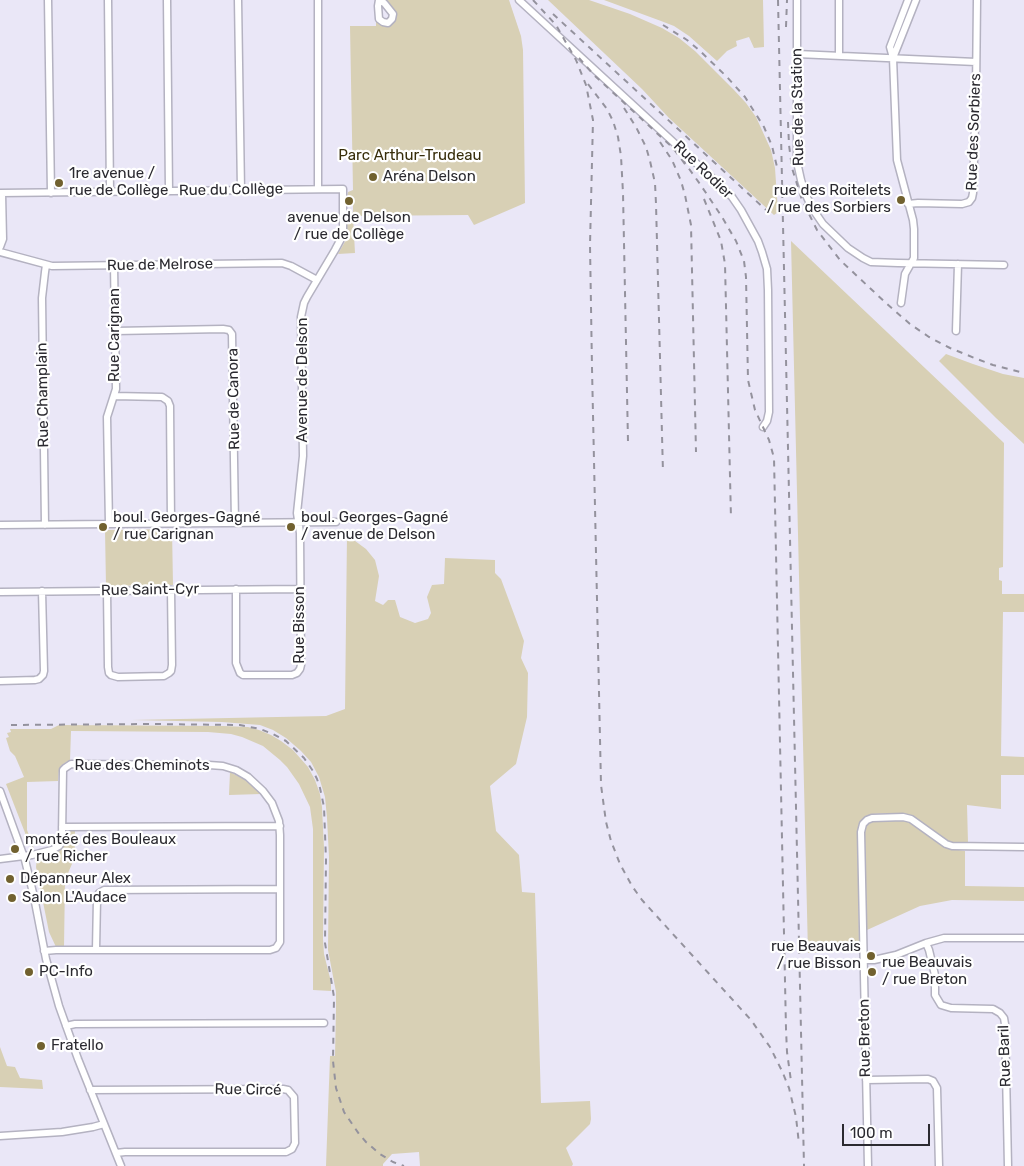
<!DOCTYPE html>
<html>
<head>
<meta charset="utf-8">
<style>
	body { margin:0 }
	#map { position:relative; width:1024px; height:1166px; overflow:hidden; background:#eae7f7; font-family:Rubik,sans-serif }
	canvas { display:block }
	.scale { position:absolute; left:842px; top:1124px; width:88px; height:22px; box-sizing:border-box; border:2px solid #2b2a30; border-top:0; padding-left:6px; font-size:15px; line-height:18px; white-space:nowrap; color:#2b2a30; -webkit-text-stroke:4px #fff; paint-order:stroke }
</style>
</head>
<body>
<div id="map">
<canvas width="1024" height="1166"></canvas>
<div class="scale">100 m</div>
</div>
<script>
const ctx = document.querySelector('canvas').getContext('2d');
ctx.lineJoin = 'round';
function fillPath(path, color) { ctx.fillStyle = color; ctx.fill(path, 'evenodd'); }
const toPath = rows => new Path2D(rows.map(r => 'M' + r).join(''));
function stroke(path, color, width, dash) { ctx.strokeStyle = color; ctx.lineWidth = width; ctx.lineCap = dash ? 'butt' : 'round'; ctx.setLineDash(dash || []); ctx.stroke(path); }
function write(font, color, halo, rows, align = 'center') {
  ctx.font = font + ' Rubik,sans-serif'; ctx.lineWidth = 4.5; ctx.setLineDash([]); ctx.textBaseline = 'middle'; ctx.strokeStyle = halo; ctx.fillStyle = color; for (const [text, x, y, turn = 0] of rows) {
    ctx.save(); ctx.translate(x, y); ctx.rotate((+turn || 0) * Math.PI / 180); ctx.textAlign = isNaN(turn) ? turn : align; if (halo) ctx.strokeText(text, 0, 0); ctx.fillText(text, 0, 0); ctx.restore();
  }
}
fillPath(toPath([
	[385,0,509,0,521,36,523,50,525,203,474,225,468,215,353,216,355,253,338,254,347,238,347,221,349,218,350,213,353,212,353,200,348,200,347,197,348,192,353,190,350,26,376,26,376,19,378,22,383,25,388,25,393,22,395,18,396,14],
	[548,0,589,0,630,14,662,28,679,38,695,51,734,90,746,103,756,117,771,150,775,168,778,212,774,215,669,118,642,89],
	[604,0,763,0,764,47,754,48,749,37,736,41,737,46,727,51,717,61,689,36,674,26,661,21],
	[791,241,1004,443,1003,567,999,568,999,580,1002,581,1002,594,1024,594,1024,612,1003,612,1001,756,1024,757,1024,775,1001,775,1001,809,967,805,968,843,958,844,949,842,909,815,896,813,871,814,861,820,858,828,859,946,825,948,815,953,808,953],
	[946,354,973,364,1003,374,1024,378,1024,444,996,418,939,361],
	[172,529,173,585,106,586,105,530],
	[347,535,366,549,375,560,379,576,375,601,383,605,388,600,395,600,400,617,415,623,428,619,431,613,427,597,432,585,444,584,445,558,495,560,495,573,501,579,524,641,521,658,528,673,527,717,516,764,490,786,496,831,519,855,522,892,535,893,541,1103,590,1101,591,1119,590,1124,566,1148,573,1164,572,1166,420,1166,419,1152,392,1154,383,1164,383,1166,326,1166,330,1056,335,1056,336,1009,336,992,328,950,329,857,327,818,325,797,319,777,311,762,301,751,286,738,273,730,260,725,222,722,132,720,326,716,345,709],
	[59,725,223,726,248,727,259,730,271,735,281,741,293,750,308,767,315,780,320,794,322,807,324,848,323,939,324,954,331,982,331,991,313,990,313,829,310,807,299,784,287,767,280,760,263,746,242,737,231,734,208,732,71,731,70,761,66,762,61,766,59,770,58,781,27,782,27,830,34,849,29,843,6,784,24,777,15,756,10,751,6,738,9,737,7,733,11,732,10,729,51,729],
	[230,772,251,783,261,794,229,795],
	[897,820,905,820,910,823,946,848,965,851,965,886,1024,887,1024,901,952,900,920,906,867,930,864,830,865,825,872,821],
	[75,830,75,857,65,880,64,947,56,947,49,932,36,867,37,858,53,853,61,849,65,843,68,832],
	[0,1047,7,1066,15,1067,20,1078,42,1080,43,1089,0,1087]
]), '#d8d0b5');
const minor = toPath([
	[48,0,51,193],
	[108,0,110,192],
	[167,0,169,191],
	[238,0,241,190],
	[318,0,318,189],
	[379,0,378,6,379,19,383,22,388,23,392,19,393,14,385,4,383,2,379,2],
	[519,0,721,186,732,197,741,210,758,241,762,252,767,269,768,290,769,412,767,421,763,427],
	[797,0,797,162,801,180,805,193,812,208,823,224,848,248,863,258,871,262,898,263,1004,265],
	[839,0,839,56],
	[797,54,976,62],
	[893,58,916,0],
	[0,193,343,189,343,232,342,237,335,250,307,297,304,303,301,317,303,456,297,513,300,533,301,665,300,669,297,673,292,675,243,675,240,673,236,663,236,589],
	[908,204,918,203,962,204,969,202,972,198,973,193,976,91,977,0],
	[0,247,3,239,2,193],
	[0,252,52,266,282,263,291,266,317,280],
	[901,303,905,274,914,258,914,229,913,220,897,160,893,58,890,47,908,0],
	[115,331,223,329,229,330,232,334,235,523],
	[956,331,958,264],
	[114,396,162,397,168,401,170,406,171,523],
	[109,524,107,417,116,389,114,265],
	[0,525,336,522],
	[45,525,42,298,45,272,46,265],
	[107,591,108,667,109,673,111,675,118,677,164,676,169,673,171,671,172,665,171,590],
	[0,592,300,589],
	[0,681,35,680,39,679,43,675,44,671,42,591],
	[0,791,25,860,34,897,46,959,59,1006,78,1059,121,1166],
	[62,827,280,826],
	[0,859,32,855,52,850,59,846,61,843,62,835,63,770,65,768,71,764,209,765,223,766,236,770,248,777,263,791,272,803,279,821,280,835,280,942,276,948,270,950,56,950,44,951],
	[926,943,929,950,935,975,935,995,941,1005,951,1008,993,1009,1000,1013,1004,1018,1005,1024,1008,1166],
	[96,950,97,899,99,893,104,890,280,889],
	[864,960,874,960,896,955,926,943,944,938,1024,938],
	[66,1026,75,1024,324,1023],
	[866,1080,928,1079,933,1081,937,1088,939,1166],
	[90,1090,283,1089,288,1090,294,1097,295,1143,292,1149,286,1152,125,1152,116,1153],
	[0,1136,62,1132,93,1127,104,1124],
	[868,1166,861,832,863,824,867,820,872,818,903,817,911,819,946,844,952,846,1024,847]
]);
stroke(minor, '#b4b2c1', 9);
stroke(minor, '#fff', 6);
stroke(toPath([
	[533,0,556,25,576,60,586,85,593,120,590,245,592,368,601,785,606,822,611,841,620,864,632,886,642,900,751,1020,770,1047,782,1071,789,1088,796,1117,799,1144],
	[778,0,804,1166],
	[553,14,766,210],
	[663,25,687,40,699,50,727,77,745,97,764,127,772,146,777,167],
	[786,27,787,0],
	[579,58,594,75,673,148,685,164],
	[588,84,607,109,613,121,618,137,621,156,623,193,628,442],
	[624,108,636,127,646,147,650,161,655,183,656,204,663,473],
	[788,122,789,145,792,168,802,200,817,230,840,260,887,304,910,324,929,337,950,348,977,359,993,365,1024,373],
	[660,142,672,160,681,181,685,195,691,225,696,452],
	[682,159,700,184,722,217,736,241,744,261,746,277,748,380,755,410,769,440,774,458,786,1029,787,1052,791,1081],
	[704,199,721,241,725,264,731,519],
	[11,725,151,724,240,725,260,729,273,734,286,741,304,758,313,771,317,779,320,788,324,807,326,860,325,943,334,997,333,1061,336,1088,344,1112,359,1134,366,1142,380,1154,393,1162,404,1166]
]), '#94929d', 2, [6, 6]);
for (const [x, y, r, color] of [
	[373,177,5,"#71612f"],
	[59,183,5,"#71612f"],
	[901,200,5,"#71612f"],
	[349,201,5,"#71612f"],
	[103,527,5,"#71612f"],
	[291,527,5,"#71612f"],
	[15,849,5,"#71612f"],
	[10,879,5,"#71612f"],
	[12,898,5,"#71612f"],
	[871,956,5,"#71612f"],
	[29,972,5,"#71612f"],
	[872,972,5,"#71612f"],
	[41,1046,5,"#71612f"]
]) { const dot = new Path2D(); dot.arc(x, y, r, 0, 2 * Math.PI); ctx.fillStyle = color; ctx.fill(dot); stroke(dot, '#fff', 2); }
write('15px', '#2b2a30', '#fff', [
	["Rue de la Station",798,107,-91],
	["Rue des Sorbiers",974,132,-88],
	["Rue Rodier",703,170,44],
	["Rue du Collège",231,190,-1],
	["Rue de Melrose",160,265,-1],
	["Rue Carignan",115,335,-90],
	["Avenue de Delson",303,380,-90],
	["Rue Champlain",43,395,-91],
	["Rue de Canora",234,399,-91],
	["Rue Saint-Cyr",150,590,-1],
	["Rue Bisson",300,625,-90],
	["Rue des Cheminots",142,766],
	["Rue Breton",865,1038,-91],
	["Rue Baril",1005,1056,-92],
	["Rue Circé",248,1090,1]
]);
write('15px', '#372d0a', '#fff', [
	["Parc Arthur-Trudeau",410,156]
]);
write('15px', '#2b2a30', '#fff', [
	["1re avenue /",69,174],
	["rue de Collège",69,191],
	["Aréna Delson",383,177],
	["rue des Roitelets",891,191,"right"],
	["/ rue des Sorbiers",891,208,"right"],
	["avenue de Delson",349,218,"center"],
	["/ rue de Collège",349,235,"center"],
	["boul. Georges-Gagné",113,518],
	["/ rue Carignan",113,535],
	["boul. Georges-Gagné",301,518],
	["/ avenue de Delson",301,535],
	["montée des Bouleaux",25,840],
	["/ rue Richer",25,857],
	["Dépanneur Alex",20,879],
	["Salon L'Audace",22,898],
	["rue Beauvais",861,947,"right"],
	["/ rue Bisson",861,964,"right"],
	["rue Beauvais",882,963],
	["/ rue Breton",882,980],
	["PC-Info",39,972],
	["Fratello",51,1046]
], 'left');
</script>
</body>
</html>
